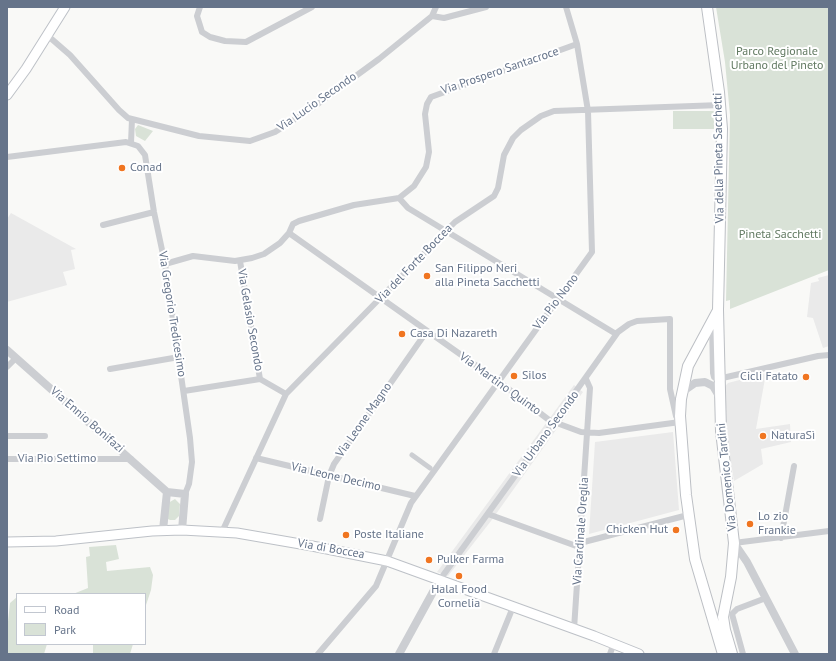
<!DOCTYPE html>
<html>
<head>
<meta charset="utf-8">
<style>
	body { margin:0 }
	#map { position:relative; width:836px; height:661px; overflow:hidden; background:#f9f9f7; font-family:"PT Sans",sans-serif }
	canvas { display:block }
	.frame { position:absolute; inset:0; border:8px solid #66748a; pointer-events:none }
	.legend { position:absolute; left:16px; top:593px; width:130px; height:52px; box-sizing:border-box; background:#fff; border:1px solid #c2c7d0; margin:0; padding:5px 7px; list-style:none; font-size:12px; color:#66748a }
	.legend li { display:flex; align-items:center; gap:8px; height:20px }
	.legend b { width:20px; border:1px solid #c2c7d0 }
</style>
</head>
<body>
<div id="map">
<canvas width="836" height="661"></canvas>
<div class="frame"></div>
<ul class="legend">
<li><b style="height:5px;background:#fff"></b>Road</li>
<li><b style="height:11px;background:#d9e2d7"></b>Park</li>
</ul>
</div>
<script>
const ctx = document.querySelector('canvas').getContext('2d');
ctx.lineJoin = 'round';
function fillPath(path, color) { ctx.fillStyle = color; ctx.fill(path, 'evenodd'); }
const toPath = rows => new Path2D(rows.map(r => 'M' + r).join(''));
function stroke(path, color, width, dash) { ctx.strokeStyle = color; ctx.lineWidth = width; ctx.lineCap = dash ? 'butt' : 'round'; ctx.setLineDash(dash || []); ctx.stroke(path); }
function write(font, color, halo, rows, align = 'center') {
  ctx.font = font + ' "PT Sans",sans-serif'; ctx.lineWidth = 4; ctx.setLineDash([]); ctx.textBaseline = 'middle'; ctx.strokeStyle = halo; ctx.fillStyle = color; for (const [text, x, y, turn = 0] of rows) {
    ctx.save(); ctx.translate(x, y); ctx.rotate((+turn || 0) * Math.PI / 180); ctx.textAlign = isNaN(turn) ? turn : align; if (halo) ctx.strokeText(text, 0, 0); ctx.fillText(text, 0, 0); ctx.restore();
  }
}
fillPath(toPath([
	[11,213,76,249,71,250,75,269,63,272,67,285,7,302,7,219],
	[829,275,829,346,823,348,813,318,807,317,811,283,819,281,818,278],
	[766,373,756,429,790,424,791,442,761,449,763,464,734,481,728,445,725,386,728,383],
	[574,385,583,392,491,521,448,576,437,572],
	[673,432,679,510,589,534,595,442]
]), '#eaeaea');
fillPath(toPath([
	[716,7,829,7,829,270,730,309,730,300,726,301,730,115,725,62],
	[673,111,714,111,714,129,673,129],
	[138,125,153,131,145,141,136,136,135,129],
	[175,499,180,504,179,516,175,520,170,520,168,519,168,503],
	[116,545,119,559,106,562,107,571,150,567,153,575,151,590,145,608,145,594,73,594,88,588,86,557,90,556,89,547],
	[17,597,17,644,47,644,44,654,7,654,7,631,10,603],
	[93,644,133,644,130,654,93,654]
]), '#d9e2d7');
const secondary = toPath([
	[7,95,26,69,65,7],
	[7,542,56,541,152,531,182,530,237,533,312,546,387,561,594,636,639,654]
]);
const primary = toPath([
	[707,7,719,92,722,129,718,310,721,431,734,543,731,577,723,617,725,630,732,654],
	[717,312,688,366,681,399,680,416,686,495,695,559,723,654]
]);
stroke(secondary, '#bdc1c7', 11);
stroke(primary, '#bcbfc4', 12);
stroke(toPath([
	[412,455,430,468]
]), '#ccced2', 5);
stroke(toPath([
	[200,7,197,16,202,32,210,37,225,41,246,42,312,7],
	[432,16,436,7],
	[47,35,70,55,119,110,128,118,199,136,250,141,275,132,308,111,379,59,432,16,444,18,486,7],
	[131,143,132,119],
	[7,157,126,142,138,146,145,155,154,212,165,264,190,438,192,462,189,484,185,494],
	[399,198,408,208,616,334],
	[103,225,154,212],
	[289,233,498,381,549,420,554,422,581,432,599,433,680,422,676,416,670,389,670,319,637,321,629,324,618,332,554,422,439,581],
	[240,261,260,379],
	[165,264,193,256,235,261,252,258,264,254,280,243,289,233,293,224,299,221,354,205,399,198,414,186,426,167,429,152,425,114,427,104,431,97,577,44],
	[712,323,713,373,714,377,718,379,818,356,829,355],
	[7,367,16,358],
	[110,369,179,357],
	[184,391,260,379,286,394],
	[7,436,45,436],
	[256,458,415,496],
	[7,459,131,459],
	[488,514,579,547],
	[320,519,329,476,334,464,427,331],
	[222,532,286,394,447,230,455,222,494,196,498,188,504,155,513,138,521,130,541,116,554,111,721,105],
	[781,538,794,466],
	[580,543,688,515],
	[734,543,829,531],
	[574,629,590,388,586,379],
	[318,654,376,586,411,503,592,252,588,111,577,44,566,7],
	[494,654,513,607],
	[610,654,614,643],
	[743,654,732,614,737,609,766,598]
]), '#ccced2', 6);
stroke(toPath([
	[7,350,167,492],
	[682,392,695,383,705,382,713,386,719,396],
	[167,492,185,494,182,530],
	[163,530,167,492],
	[734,543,747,562,795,654],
	[399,654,439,581]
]), '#ccced2', 8);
stroke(secondary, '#fff', 9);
stroke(primary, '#fff', 10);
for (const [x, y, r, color] of [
	[122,168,4,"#f07520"],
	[427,276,4,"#f07520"],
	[402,334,4,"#f07520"],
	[514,376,4,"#f07520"],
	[806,377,4,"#f07520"],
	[763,436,4,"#f07520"],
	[750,524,4,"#f07520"],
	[676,530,4,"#f07520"],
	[346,535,4,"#f07520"],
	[429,560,4,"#f07520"],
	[459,576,4,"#f07520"]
]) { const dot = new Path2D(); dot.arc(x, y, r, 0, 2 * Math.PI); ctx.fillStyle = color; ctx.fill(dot); stroke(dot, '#fff', 1.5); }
write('12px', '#627a62', '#fff', [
	["Parco Regionale",777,52],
	["Urbano del Pineto",777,66],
	["Pineta Sacchetti",780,235]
]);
write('12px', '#66748a', '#fff', [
	["Via Prospero Santacroce",500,71,-19],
	["Via Lucio Secondo",317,102,-35],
	["Via della Pineta Sacchetti",719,158,-91],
	["Via del Forte Boccea",414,264,-46],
	["Via Pio Nono",556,302,-53],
	["Via Gregorio Tredicesimo",172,314,81],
	["Via Gelasio Secondo",250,320,80],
	["Via Martino Quinto",500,384,36],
	["Via Ennio Bonifazi",87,420,41],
	["Via Leone Magno",364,420,-55],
	["Via Urbano Secondo",546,434,-54],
	["Via Pio Settimo",57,459],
	["Via Leone Decimo",336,477,13],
	["Via Domenico Tardini",727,477,-96],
	["Via Cardinale Oreglia",581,531,-86],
	["Via di Boccea",331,549,10]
]);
write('12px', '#66748a', '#fff', [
	["Conad",130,168],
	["San Filippo Neri",435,269],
	["alla Pineta Sacchetti",435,283],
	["Casa Di Nazareth",410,334],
	["Silos",522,376],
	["Cicli Fatato",798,377,"right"],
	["NaturaSì",771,436],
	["Lo zio",758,517],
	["Frankie",758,531],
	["Chicken Hut",668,530,"right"],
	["Poste Italiane",354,535],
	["Pulker Farma",437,560],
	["Halal Food",459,590,"center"],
	["Cornelia",459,604,"center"]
], 'left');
</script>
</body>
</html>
